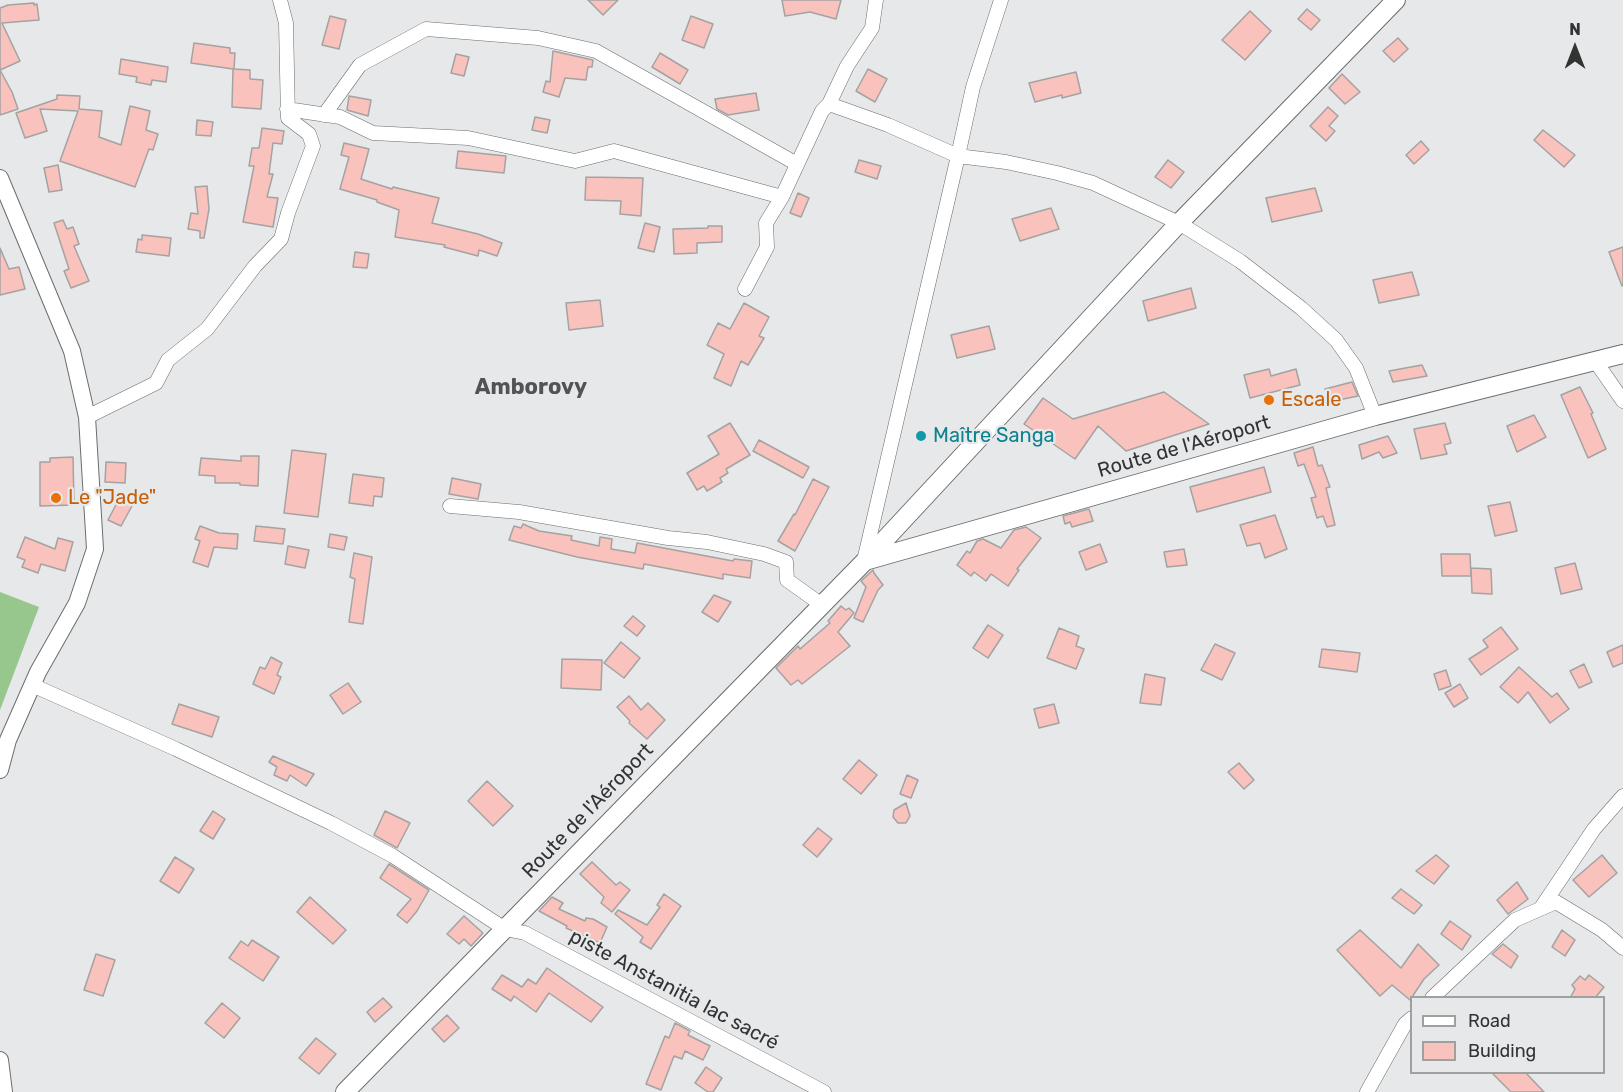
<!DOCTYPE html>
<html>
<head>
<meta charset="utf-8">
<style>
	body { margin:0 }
	#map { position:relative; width:1623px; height:1092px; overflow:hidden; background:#e7e8e9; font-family:Rubik,sans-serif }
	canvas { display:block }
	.legend { position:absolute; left:1410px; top:996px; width:195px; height:78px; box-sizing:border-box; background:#e7e8e9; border:2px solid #9fa0a0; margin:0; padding:8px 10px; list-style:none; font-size:18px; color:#323333 }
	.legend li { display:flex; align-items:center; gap:12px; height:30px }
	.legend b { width:30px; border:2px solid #9fa0a0 }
	.north { position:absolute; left:1545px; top:18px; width:60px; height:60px; -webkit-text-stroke:4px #e7e8e9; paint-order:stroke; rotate:0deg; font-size:16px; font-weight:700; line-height:24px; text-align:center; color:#323333 }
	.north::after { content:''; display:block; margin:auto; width:21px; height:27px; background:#323333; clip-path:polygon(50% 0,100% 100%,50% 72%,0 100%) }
</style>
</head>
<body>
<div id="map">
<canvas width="1623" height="1092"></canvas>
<ul class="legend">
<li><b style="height:8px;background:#fff"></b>Road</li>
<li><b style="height:16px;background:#fac2bc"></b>Building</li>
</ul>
<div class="north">N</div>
</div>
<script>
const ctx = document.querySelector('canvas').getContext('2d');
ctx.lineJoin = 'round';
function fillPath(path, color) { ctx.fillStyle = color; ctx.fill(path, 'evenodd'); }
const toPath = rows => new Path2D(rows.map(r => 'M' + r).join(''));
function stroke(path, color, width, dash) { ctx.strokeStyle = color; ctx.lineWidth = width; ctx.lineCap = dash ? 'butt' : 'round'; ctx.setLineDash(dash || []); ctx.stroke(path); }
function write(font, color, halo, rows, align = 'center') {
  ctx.font = font + ' Rubik,sans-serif'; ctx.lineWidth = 4.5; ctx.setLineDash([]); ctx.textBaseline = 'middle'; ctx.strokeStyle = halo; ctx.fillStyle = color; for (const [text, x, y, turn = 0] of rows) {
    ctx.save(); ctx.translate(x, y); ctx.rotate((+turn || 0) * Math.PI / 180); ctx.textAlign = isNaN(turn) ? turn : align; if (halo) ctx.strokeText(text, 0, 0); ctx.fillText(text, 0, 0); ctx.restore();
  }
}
fillPath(toPath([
	[0,592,39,607,0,710]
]), '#97c78c');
const building = toPath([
	[588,0,618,0,603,15,588,0],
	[782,0,841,0,836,19,810,12,785,16,782,0],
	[34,3,34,5,37,4,39,20,2,23,20,61,0,70,12,92,18,109,0,115,0,8,8,5,34,3],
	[1307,9,1320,20,1311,30,1298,19,1307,9],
	[1250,11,1271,31,1245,60,1222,40,1250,11],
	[330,16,346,20,339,49,322,45,330,16],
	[691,16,713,24,704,48,682,40,691,16],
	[1398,38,1408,49,1394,62,1383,51,1398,38],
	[194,43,230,48,230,53,235,53,234,69,250,70,250,79,263,80,261,109,232,107,233,69,191,63,194,43],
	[553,51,593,60,592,67,588,67,586,80,565,78,559,97,543,92,546,81,550,82,553,51],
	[660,53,688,70,680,84,652,67,660,53],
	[456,54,469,57,464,76,451,73,456,54],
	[121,59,168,67,166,82,152,80,151,85,136,82,137,77,119,74,121,59],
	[868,69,887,79,875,102,856,91,868,69],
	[1076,72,1081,93,1062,98,1062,95,1035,102,1029,83,1076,72],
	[1342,74,1360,92,1345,104,1329,88,1342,74],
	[756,93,759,110,728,115,717,109,715,99,756,93],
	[57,95,80,96,79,109,102,111,99,137,121,145,130,106,150,111,146,130,158,134,153,150,149,149,135,187,60,161,78,111,40,109,47,131,25,138,16,113,57,99,57,95],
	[349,96,371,100,368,116,347,110,349,96],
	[1328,107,1338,116,1329,126,1335,131,1326,141,1310,126,1328,107],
	[535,117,550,120,547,133,532,130,535,117],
	[197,120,213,122,211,136,196,135,197,120],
	[262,128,284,131,282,144,273,143,269,174,273,174,267,197,278,198,273,227,243,222,254,166,249,166,252,148,259,148,262,128],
	[1543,130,1575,155,1564,167,1534,140,1543,130],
	[1421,141,1429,150,1414,164,1406,155,1421,141],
	[344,143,369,149,361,179,392,189,393,187,439,198,432,223,478,234,502,243,497,256,479,250,478,256,444,247,445,245,395,237,399,210,377,202,377,200,340,189,349,157,341,155,344,143],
	[458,151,506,156,504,173,456,168,458,151],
	[859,160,881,166,877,179,855,172,859,160],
	[1168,160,1184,172,1171,188,1155,177,1168,160],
	[58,165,62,190,49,192,44,168,58,165],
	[586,177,643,178,641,216,620,214,621,201,585,200,586,177],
	[207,186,209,209,204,238,200,238,200,231,188,229,191,213,198,214,195,187,207,186],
	[1315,188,1322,211,1272,222,1266,198,1315,188],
	[798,193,809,198,801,217,790,213,798,193],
	[1051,208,1059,229,1020,241,1012,219,1051,208],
	[63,220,67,229,73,227,79,244,74,246,89,281,71,288,64,271,69,269,54,223,63,220],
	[645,223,660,227,654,252,638,248,645,223],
	[708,226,722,226,722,242,697,243,697,253,674,254,673,229,708,228,708,226],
	[142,235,171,238,169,256,136,252,138,239,142,240,142,235],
	[1623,247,1623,285,1622,286,1609,252,1623,247],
	[0,248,9,269,19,267,25,289,0,295,0,248],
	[355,252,369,254,367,268,353,267,355,252],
	[1412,272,1419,295,1379,303,1373,280,1412,272],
	[1191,288,1196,308,1148,321,1143,301,1191,288],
	[600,300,603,326,569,330,566,303,600,300],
	[744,303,769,317,759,336,764,338,748,365,741,361,731,386,714,378,724,354,707,345,718,323,730,329,744,303],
	[989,326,995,349,957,358,951,335,989,326],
	[1422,365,1427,376,1393,382,1389,371,1422,365],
	[1269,369,1271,376,1296,369,1300,385,1250,398,1244,375,1269,369],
	[1352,382,1358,396,1329,402,1325,389,1352,382],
	[1580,387,1593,413,1591,414,1606,449,1588,458,1561,395,1580,387],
	[1164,392,1209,424,1126,451,1098,426,1075,459,1024,424,1043,398,1073,419,1164,392],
	[1534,415,1546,437,1517,452,1507,426,1534,415],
	[730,423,750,455,726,469,728,473,720,478,722,482,707,491,704,486,697,490,687,473,719,454,708,436,730,423],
	[1445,423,1451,443,1444,445,1447,454,1421,459,1414,429,1445,423],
	[1388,436,1397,453,1383,458,1379,452,1362,459,1359,445,1388,436],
	[759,440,809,467,803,478,753,451,759,440],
	[1313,447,1318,466,1322,465,1330,487,1326,488,1335,525,1327,527,1323,516,1317,518,1311,498,1316,497,1304,464,1298,466,1294,453,1313,447],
	[292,450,326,454,318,517,284,513,292,450],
	[241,456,259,456,258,486,240,485,240,483,215,483,215,476,199,475,201,458,241,461,241,456],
	[73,457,74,505,40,506,40,462,50,462,50,458,73,457],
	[106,462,126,463,125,483,105,482,106,462],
	[1264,467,1271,492,1197,512,1190,487,1264,467],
	[353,474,384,478,382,497,374,496,373,506,349,503,353,474],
	[452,478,481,484,478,499,449,494,452,478],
	[813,479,829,487,795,551,778,541,794,514,795,515,813,479],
	[119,499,132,506,121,526,108,520,119,499],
	[1510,502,1517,531,1495,536,1488,506,1510,502],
	[1089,509,1093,521,1072,527,1070,522,1065,524,1063,516,1089,509],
	[1275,515,1287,549,1265,558,1260,543,1247,546,1240,525,1275,515],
	[523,524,539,531,572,536,571,540,599,546,600,537,612,539,611,549,635,553,637,543,733,561,734,559,752,561,750,578,723,574,723,579,644,564,643,569,577,557,509,540,514,526,521,528,523,524],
	[200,526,219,533,238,534,237,549,214,547,208,567,193,562,200,541,195,539,200,526],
	[256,526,285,529,283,544,254,541,256,526],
	[1026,527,1041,538,1017,569,1019,570,1008,586,991,574,986,581,974,572,971,576,957,565,967,551,970,553,977,541,983,539,1001,548,1014,530,1026,527],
	[330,534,347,537,344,550,328,547,330,534],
	[25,537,55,549,58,538,73,542,65,571,41,564,38,573,22,567,25,560,17,557,25,537],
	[1100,544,1107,562,1086,570,1079,552,1100,544],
	[288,546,309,550,305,568,285,564,288,546],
	[1184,549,1187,565,1167,567,1164,552,1184,549],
	[354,553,372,557,363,624,349,622,355,579,350,577,354,553],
	[1441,554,1470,554,1471,576,1442,576,1441,554],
	[1575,563,1582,589,1561,594,1555,568,1575,563],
	[1471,568,1491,569,1492,594,1472,593,1471,568],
	[873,570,874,573,883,585,878,590,863,622,854,618,866,587,861,581,873,570],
	[714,595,731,602,718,622,702,612,714,595],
	[841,606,846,610,849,608,854,613,838,632,850,646,802,684,798,680,791,685,776,668,798,646,800,649,830,623,828,621,841,606],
	[633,616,645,626,637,636,624,626,633,616],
	[988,625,1003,635,988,658,973,648,988,625],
	[1501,627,1518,649,1481,675,1469,659,1488,647,1483,640,1501,627],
	[1059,628,1079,636,1076,646,1084,649,1076,669,1047,658,1059,628],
	[621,642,640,658,624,678,604,663,621,642],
	[1215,644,1235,653,1222,680,1201,670,1215,644],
	[1623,645,1623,663,1613,667,1607,652,1623,645],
	[1322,649,1360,653,1357,672,1319,667,1322,649],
	[271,657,282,663,277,675,281,677,274,694,253,684,260,667,265,669,271,657],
	[562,659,602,660,601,690,561,688,562,659],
	[1584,664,1592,682,1579,688,1570,671,1584,664],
	[1519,667,1552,697,1557,693,1569,709,1550,723,1528,692,1518,703,1500,687,1519,667],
	[1446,670,1451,686,1439,690,1434,674,1446,670],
	[1145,674,1165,678,1161,705,1140,703,1145,674],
	[348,683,361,702,343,714,330,695,348,683],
	[1460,684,1468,698,1454,707,1445,693,1460,684],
	[629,696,641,710,648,703,665,720,647,739,629,723,630,721,617,707,629,696],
	[179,704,219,717,212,737,172,724,179,704],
	[1054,704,1059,723,1039,728,1034,709,1054,704],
	[273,756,314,774,306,786,290,775,287,781,274,775,277,767,269,762,273,756],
	[859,760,877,775,861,794,843,779,859,760],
	[1239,763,1254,780,1244,789,1228,772,1239,763],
	[907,775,918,780,911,798,900,794,907,775],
	[487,781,513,806,493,826,468,801,487,781],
	[906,803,910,816,906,823,898,823,893,817,894,810,906,803],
	[213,811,225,819,213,839,200,831,213,811],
	[385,811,410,823,397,848,374,835,385,811],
	[818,828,832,839,817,857,803,845,818,828],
	[1436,855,1449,866,1434,884,1416,871,1436,855],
	[1602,855,1617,873,1589,897,1573,880,1602,855],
	[175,857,194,869,179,893,160,881,175,857],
	[592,862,616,885,620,882,630,890,612,912,601,903,604,897,580,874,592,862],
	[389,864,429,890,417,911,407,923,397,915,411,899,380,878,389,864],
	[1517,882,1528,899,1508,914,1497,900,1517,882],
	[1401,889,1422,905,1414,914,1392,898,1401,889],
	[664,894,681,906,651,949,640,942,643,937,615,914,618,910,647,925,660,907,657,905,664,894],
	[310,897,346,930,333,944,297,912,310,897],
	[552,897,563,903,559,909,585,921,586,918,593,919,607,927,600,943,566,928,567,926,539,911,552,897],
	[464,916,483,933,471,946,464,939,459,944,447,934,464,916],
	[1450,921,1471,936,1462,950,1441,934,1450,921],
	[1360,930,1401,968,1418,944,1439,965,1424,979,1410,1000,1392,985,1380,996,1337,950,1360,930],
	[1562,930,1575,940,1565,956,1552,947,1562,930],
	[252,940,279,957,263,981,229,958,241,941,248,946,252,940],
	[1503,944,1518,956,1511,968,1492,954,1503,944],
	[96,954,115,960,103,996,84,990,96,954],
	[547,968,603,1007,591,1022,549,993,536,1012,514,996,511,1001,492,989,502,975,522,987,528,979,536,984,547,968],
	[1589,975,1604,987,1595,998,1570,998,1575,989,1572,985,1580,976,1585,980,1589,975],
	[383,998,392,1007,375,1022,367,1012,383,998],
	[222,1003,240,1018,224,1038,205,1023,222,1003],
	[447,1015,459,1028,444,1042,432,1029,447,1015],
	[675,1023,690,1031,688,1035,710,1046,703,1060,685,1051,682,1059,674,1056,661,1090,646,1084,665,1036,669,1038,675,1023],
	[316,1038,336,1054,319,1074,299,1058,316,1038],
	[706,1067,722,1078,713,1092,708,1092,695,1083,706,1067],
	[1491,1072,1525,1072,1544,1092,1511,1092,1491,1072]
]);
fillPath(building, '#fac2bc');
stroke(building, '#a4a2a2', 1.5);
const minor = toPath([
	[876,0,872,28,847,66,829,104,888,125,958,156,973,87,1001,0],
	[287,109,340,117,373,133,468,138,575,161,614,151,782,197],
	[324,115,360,65,426,29,538,38,596,51,797,164],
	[745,289,767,247,766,223,782,197,822,111,829,104],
	[1596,362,1623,401],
	[87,417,156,383,168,360,207,329,255,266,281,239,288,213,313,146,309,134,288,118,286,23,280,0],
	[450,506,519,512,668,538,707,542,764,554,786,562,787,580,822,605],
	[864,561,958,156,1006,162,1057,173,1093,183,1179,223,1240,261,1301,308,1336,340,1356,368,1375,416],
	[32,685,176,749,331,823,393,856,505,929,525,933,824,1092],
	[1541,908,1594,829,1623,796],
	[1432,998,1515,920,1556,902,1602,930,1623,948],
	[1367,1092,1405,1024,1412,1018]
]);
const tertiary = toPath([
	[0,178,72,351,87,417,95,549,77,603,38,672,8,740,0,770],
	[0,1060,4,1092]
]);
const secondary = toPath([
	[865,561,1375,416,1623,354],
	[345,1092,864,562,1179,223,1396,0]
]);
stroke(minor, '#6b6c6d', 15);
stroke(tertiary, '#6b6c6d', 18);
stroke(secondary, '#6b6c6d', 20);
stroke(minor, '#fff', 14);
stroke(tertiary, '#fff', 16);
stroke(secondary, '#fff', 18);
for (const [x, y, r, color] of [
	[1269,400,6,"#e8710a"],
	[921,436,6,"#0f9aa8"],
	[56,498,6,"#e8710a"]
]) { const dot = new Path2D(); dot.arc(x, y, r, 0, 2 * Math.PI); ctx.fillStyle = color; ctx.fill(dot); stroke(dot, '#e7e8e9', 2); }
write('20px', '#c56008', '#e7e8e9', [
	["Escale",1281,400],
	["Le \"Jade\"",68,498]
], 'left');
write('20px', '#0d838f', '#e7e8e9', [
	["Maître Sanga",933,436]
], 'left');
write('20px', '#323333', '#e7e8e9', [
	["Route de l'Aéroport",1184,447,-16],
	["Route de l'Aéroport",588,811,-46],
	["piste Anstanitia lac sacré",674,990,28]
]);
write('bold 22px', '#525355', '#e7e8e9', [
	["Amborovy",531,388]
]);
</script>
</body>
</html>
